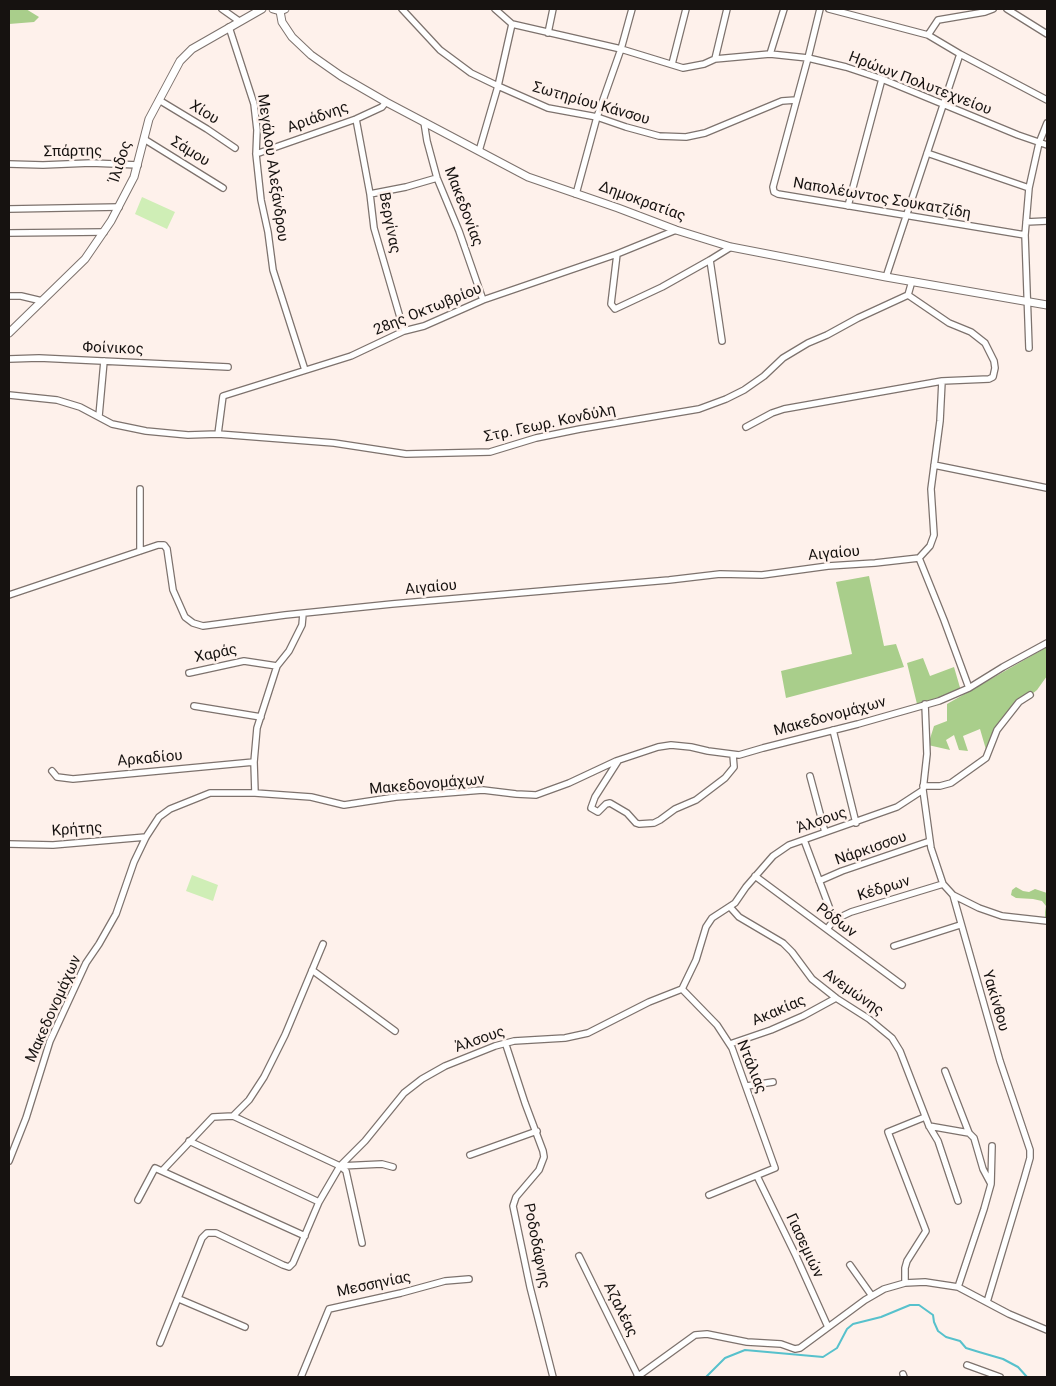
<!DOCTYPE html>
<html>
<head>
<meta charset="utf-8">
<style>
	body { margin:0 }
	#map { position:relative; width:1056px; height:1386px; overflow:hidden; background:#fef1eb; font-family:Roboto,sans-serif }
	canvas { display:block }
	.frame { position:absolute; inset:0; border:10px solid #161210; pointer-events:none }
</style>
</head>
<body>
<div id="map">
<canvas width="1056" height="1386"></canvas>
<div class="frame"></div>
</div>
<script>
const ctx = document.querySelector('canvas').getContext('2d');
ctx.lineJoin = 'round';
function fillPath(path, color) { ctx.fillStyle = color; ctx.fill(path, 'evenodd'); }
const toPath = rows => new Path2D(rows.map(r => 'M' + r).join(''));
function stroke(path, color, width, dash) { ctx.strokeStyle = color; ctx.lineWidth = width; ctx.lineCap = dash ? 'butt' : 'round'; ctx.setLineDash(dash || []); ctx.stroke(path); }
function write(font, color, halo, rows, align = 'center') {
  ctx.font = font + ' Roboto,sans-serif'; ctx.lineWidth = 5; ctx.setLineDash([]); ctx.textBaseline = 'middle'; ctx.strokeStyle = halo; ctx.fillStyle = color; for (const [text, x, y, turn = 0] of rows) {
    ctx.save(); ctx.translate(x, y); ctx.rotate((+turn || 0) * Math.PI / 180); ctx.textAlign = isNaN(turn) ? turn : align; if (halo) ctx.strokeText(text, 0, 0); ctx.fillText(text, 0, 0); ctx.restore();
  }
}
fillPath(toPath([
	[142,197,175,212,167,229,135,214],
	[192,875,218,885,213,901,186,891]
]), '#cfeeb6');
fillPath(toPath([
	[9,9,26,9,39,17,34,22,9,24],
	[869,576,884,646,896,644,904,667,786,698,781,671,852,654,836,582],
	[1047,647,1047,676,1037,690,1002,718,992,736,987,753,980,729,963,736,968,751,959,750,954,735,946,740,950,750,928,745,934,726,947,721,947,704],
	[923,658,930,676,954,667,961,691,917,704,907,663],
	[1016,887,1023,891,1029,892,1035,889,1047,893,1047,918,1045,917,1045,912,1046,906,1042,901,1033,899,1016,898,1011,895,1012,890]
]), '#a9ce8b');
stroke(toPath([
	[706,1377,725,1358,745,1350,823,1357,837,1348,847,1329,853,1324,881,1317,910,1305,919,1305,933,1315,934,1322,938,1331,946,1337,960,1341,966,1348,979,1352,1003,1359,1018,1367,1027,1377]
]), '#57c1cc', 2);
const minor = toPath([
	[222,9,239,21],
	[402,9,440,50,471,73,498,86,548,108,597,117,626,127,659,136,686,137,705,133,782,101,796,100],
	[495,9,512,24,621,49,683,68,704,64,715,59,770,54,808,58,846,67,882,79,1018,135,1047,145],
	[820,9,808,58,773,187,774,192,778,194,1025,235],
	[829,9,928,35,960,54,1047,100],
	[1007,9,1047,34],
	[229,27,254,104,257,130,256,154,261,200,268,232,273,270,305,370],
	[548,33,553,9],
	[928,35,938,20,985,12,993,9],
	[770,54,784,9],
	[715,59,727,9],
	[672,64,686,9],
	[159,100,207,129,235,148],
	[356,119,370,194,374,228,404,331],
	[424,122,427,141,437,178,459,231,483,300],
	[144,139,223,188],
	[479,151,498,86,512,24],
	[927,153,1029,188],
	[256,154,356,119,382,107,386,102],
	[9,164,43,165,91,163,138,165],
	[370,194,406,187,437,178],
	[576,194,597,117,621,49,632,9],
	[848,206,882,79],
	[9,209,119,207],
	[1026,222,1047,221],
	[9,233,104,232],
	[617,254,611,304,615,309,662,287,710,260,731,247],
	[710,260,722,341],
	[886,277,960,54],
	[9,296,21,296,42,301],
	[1029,348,1025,235,1029,188,1039,143,1047,123],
	[9,359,39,358,228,367],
	[9,395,57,400,80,407,112,424,146,431,188,435,218,434,334,443,406,454,490,452,536,438,580,429,699,409,726,399,744,390,764,376,783,358,808,343,827,335,858,318,908,295,912,281],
	[99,416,104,361],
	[746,427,772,413,784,409,942,381,989,379,993,377,995,368,994,361,985,343,971,332,949,323,908,295],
	[218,434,223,396,351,356,404,331,424,326,483,300,617,254,676,230],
	[934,465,1047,488],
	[140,551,140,489],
	[919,558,930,546,934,535,931,489,940,421,942,381],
	[919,558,944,620,969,688],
	[9,595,158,545,164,545,167,549,173,590,185,617,193,623,203,626,285,615,392,604,669,580,720,574,762,575,828,566,875,563,919,558],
	[189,673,244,661,277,666],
	[925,704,927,754,923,790,931,848,943,884,953,895,1000,1061,1030,1150,1030,1158,1024,1179,987,1302],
	[194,706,261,717],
	[833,730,856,823],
	[618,761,595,797,591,808,598,812,606,804,610,803,627,813,636,823,639,824,654,823,660,820,675,809,696,800,725,778,734,767,733,755],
	[52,771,57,777,73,779,254,762],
	[810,776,825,832],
	[923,786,940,786,951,783,986,758,997,730,1019,702,1030,695],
	[255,793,254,762,257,728,277,666,289,651,302,625,303,614],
	[804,840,834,920,827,929],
	[9,844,53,845,146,837],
	[755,876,902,985],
	[819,881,842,871,930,841],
	[953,895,979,908,1002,916,1047,921],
	[730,907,739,917,783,943,792,952,812,979,836,998,869,1019,892,1038,900,1051,929,1126,938,1141,958,1201],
	[834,920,851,912,943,884],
	[894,946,960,925],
	[312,970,395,1031],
	[682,989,717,1025,732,1048,775,1168,709,1195],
	[730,1044,771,1030,803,1016,836,998],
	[506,1045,525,1103,543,1151,544,1157,539,1170,516,1197,513,1206,530,1287,553,1377],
	[945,1071,969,1133,974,1138,983,1169,991,1184,984,1209,958,1287],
	[747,1086,773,1082],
	[233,1116,340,1166,346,1171,362,1243],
	[929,1126,969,1133],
	[189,1141,319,1202],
	[470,1155,537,1131],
	[9,1161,26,1118,50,1041,86,963,99,944,116,914,134,862,146,837,159,817,170,809,210,793,255,793,311,797,344,805,396,797,483,790,516,794,536,795,569,783,616,761,658,747,671,745,691,747,708,751,739,755,763,748,858,724,939,701,969,688,1003,667,1047,643],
	[340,1166,382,1164,393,1167],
	[162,1171,213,1117,233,1116,249,1100,264,1077,285,1035,323,944],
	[757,1176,796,1256,828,1327],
	[991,1184,992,1146],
	[138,1200,155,1168,305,1236],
	[579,1256,638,1376],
	[850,1265,872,1296],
	[905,1283,905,1268,907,1261,926,1231,888,1132,925,1117],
	[179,1299,245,1327],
	[160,1343,202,1238,207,1233,216,1233,283,1265,289,1267,293,1263,319,1202,340,1166,365,1141,404,1093,422,1079,445,1066,495,1046,514,1041,565,1038,588,1033,649,1002,682,989,696,960,706,927,712,918,735,903,746,887,773,856,789,845,897,807,923,790],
	[967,1365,1000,1377],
	[903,1374,904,1377],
	[301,1377,329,1309,401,1293,445,1281,469,1279],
	[637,1377,695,1335,707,1334,747,1342,781,1344,795,1349,800,1348,865,1300,884,1289,905,1283,925,1282,958,1287,1009,1314,1047,1330]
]);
const tertiary = toPath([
	[273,9,280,11,285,9],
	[280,11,282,22,292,37,311,55,341,76,386,102,528,177,618,208,676,230,731,247,886,277,1047,305],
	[9,333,85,259,111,221,134,177,149,119,180,61,192,49,262,9]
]);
stroke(minor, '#7d726d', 8);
stroke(tertiary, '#7d726d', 9);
stroke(minor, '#fff', 5.5);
stroke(tertiary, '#fff', 7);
write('15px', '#161210', '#fef1eb', [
	["Ηρώων Πολυτεχνείου",920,84,21],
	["Σωτηρίου Κάνσου",591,104,16],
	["Χίου",204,113,32],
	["Αριάδνης",318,118,-20],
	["Σπάρτης",73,152,-1],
	["Σάμου",190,152,32],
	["Ίλιδος",121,162,-72],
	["Μεγάλου Αλεξάνδρου",272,168,82],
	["Ναπολέωντος Σουκατζίδη",882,199,10],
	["Δημοκρατίας",642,202,20],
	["Μακεδονίας",463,207,69],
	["Βεργίνας",389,223,79],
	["28ης Οκτωβρίου",428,310,-22],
	["Φοίνικος",113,349,2],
	["Στρ. Γεωρ. Κονδύλη",550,424,-12],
	["Αιγαίου",834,554,-5],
	["Αιγαίου",431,588,-5],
	["Χαράς",216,654,-12],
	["Μακεδονομάχων",830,717,-15],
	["Αρκαδίου",150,759,-5],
	["Μακεδονομάχων",427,785,-5],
	["Άλσους",822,821,-19],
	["Κρήτης",77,830,-4],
	["Νάρκισσου",871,849,-19],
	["Κέδρων",884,889,-17],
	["Ρόδων",836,921,37],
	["Ανεμώνης",853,993,35],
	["Υακίνθου",995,1001,74],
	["Μακεδονομάχων",54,1009,-66],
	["Ακακίας",779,1011,-23],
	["Άλσους",480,1040,-19],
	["Ντάλιας",751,1067,68],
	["Ροδοδάφνης",536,1246,79],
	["Γιασεμιών",804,1246,65],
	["Μεσσηνίας",374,1285,-12],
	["Αζαλέας",620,1310,64]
]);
</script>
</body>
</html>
